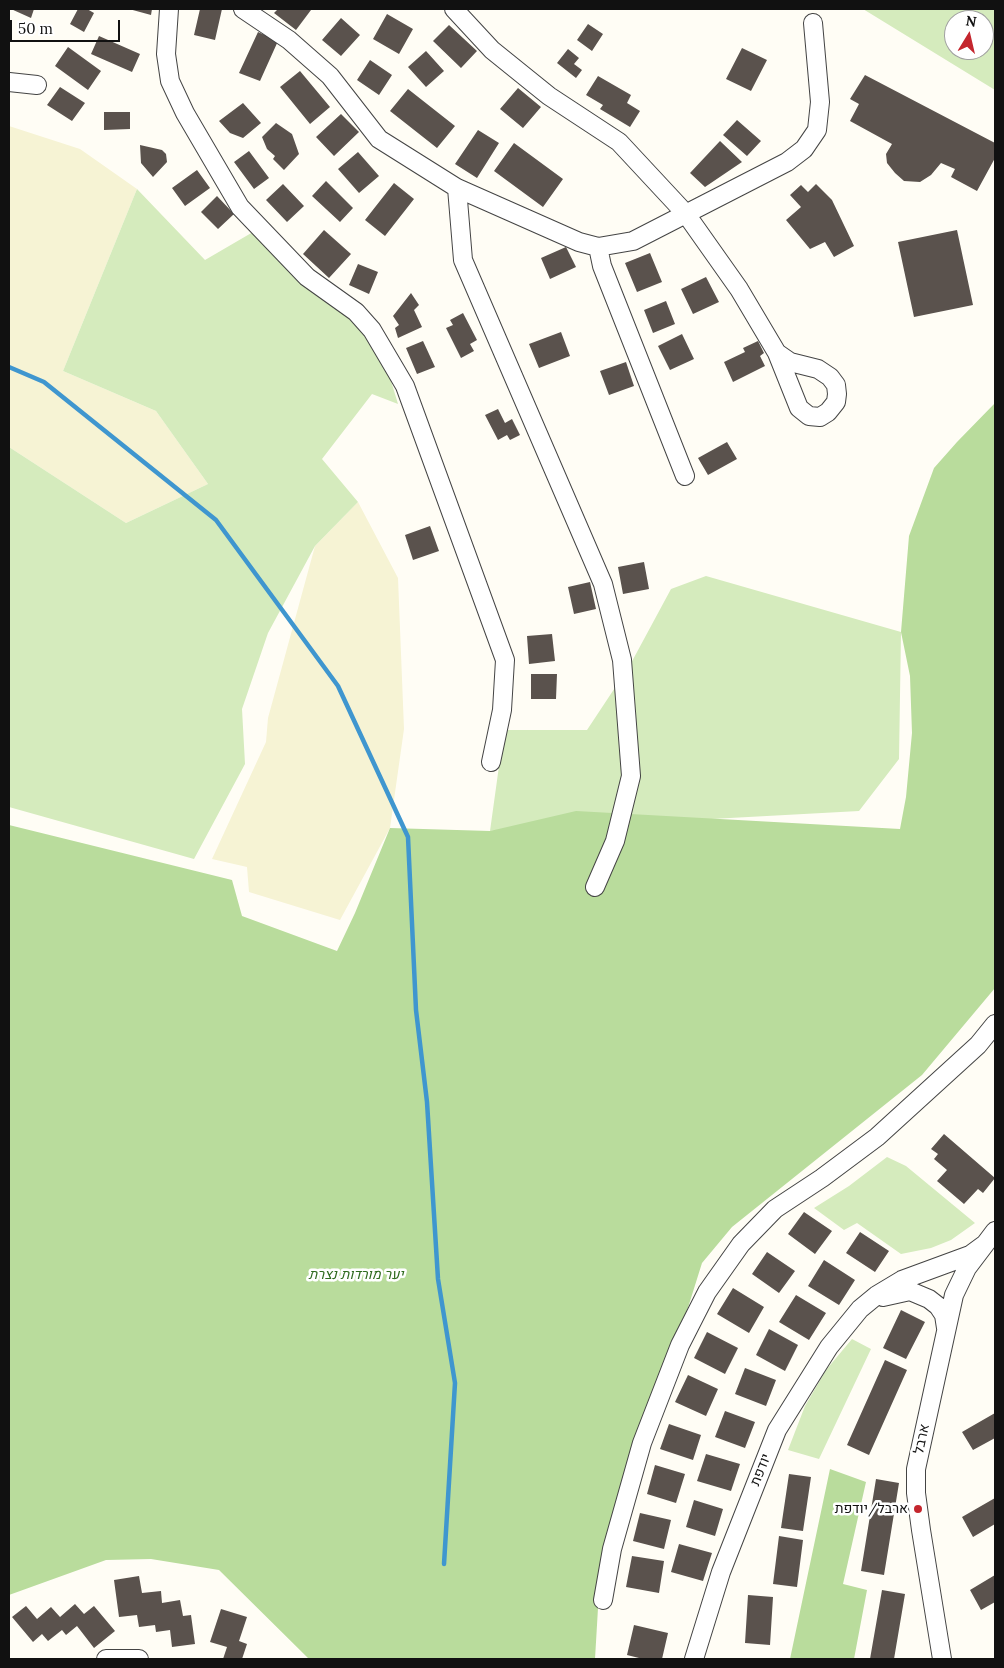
<!DOCTYPE html>
<html>
<head>
<meta charset="utf-8">
<style>
	body { margin:0 }
	#map { position:relative; width:1004px; height:1668px; overflow:hidden; background:#fffdf5; font-family:Lora,serif }
	canvas { display:block }
	.frame { position:absolute; inset:0; border:10px solid #111; pointer-events:none }
	.north { position:absolute; left:944px; top:10px; width:50px; height:50px; box-sizing:border-box; background:#fff; border:1px solid #a0a0a0; border-radius:50%; rotate:9deg; font-size:14px; font-weight:700; line-height:20px; text-align:center; color:#111 }
	.north::after { content:''; display:block; margin:auto; width:18px; height:22px; background:#c4262e; clip-path:polygon(50% 0,100% 100%,50% 72%,0 100%) }
	.scale { position:absolute; left:10px; top:20px; width:110px; height:22px; box-sizing:border-box; border:2px solid #111; border-top:0; padding-left:6px; font-size:15px; line-height:18px; white-space:nowrap; color:#111; -webkit-text-stroke:4px #fff; paint-order:stroke }
</style>
</head>
<body>
<div id="map">
<canvas width="1004" height="1668"></canvas>
<div class="frame"></div>
<div class="north">N</div>
<div class="scale">50 m</div>
</div>
<script>
const ctx = document.querySelector('canvas').getContext('2d');
ctx.lineJoin = 'round';
function fillPath(path, color) { ctx.fillStyle = color; ctx.fill(path, 'evenodd'); }
const toPath = rows => new Path2D(rows.map(r => 'M' + r).join(''));
function stroke(path, color, width, dash) { ctx.strokeStyle = color; ctx.lineWidth = width; ctx.lineCap = dash ? 'butt' : 'round'; ctx.setLineDash(dash || []); ctx.stroke(path); }
function write(font, color, halo, rows, align = 'center') {
  ctx.font = font + ' Lora,Heebo,serif'; ctx.lineWidth = 5; ctx.setLineDash([]); ctx.textBaseline = 'middle'; ctx.strokeStyle = halo; ctx.fillStyle = color; for (const [text, x, y, turn = 0] of rows) {
    ctx.save(); ctx.translate(x, y); ctx.rotate((+turn || 0) * Math.PI / 180); ctx.textAlign = isNaN(turn) ? turn : align; if (halo) ctx.strokeText(text, 0, 0); ctx.fillText(text, 0, 0); ctx.restore();
  }
}
fillPath(toPath([
	[9,126,80,149,137,189,63,371,156,411,208,484,126,523,9,447],
	[358,502,398,578,404,729,390,828,340,920,249,892,247,867,212,859,266,742,268,718,315,546]
]), '#f6f3d4');
fillPath(toPath([
	[863,9,995,9,995,90],
	[954,20,984,20,984,50,954,50],
	[137,189,205,260,253,232,372,318,398,404,372,394,322,459,358,502,315,546,268,633,242,709,245,764,194,859,9,807,9,447,126,523,208,484,156,411,63,371],
	[706,576,901,632,899,759,859,811,490,831,504,730,587,730,630,665,671,589],
	[887,1157,906,1166,975,1223,951,1240,931,1248,901,1254,857,1223,844,1230,814,1208,849,1186],
	[852,1339,871,1349,819,1459,788,1450,805,1406,826,1370]
]), '#d5ebbd');
fillPath(toPath([
	[995,403,995,988,922,1075,732,1227,702,1263,599,1591,595,1659,309,1659,219,1570,151,1559,106,1560,9,1595,9,825,232,880,242,916,337,951,355,913,390,828,490,831,576,811,900,829,906,797,912,733,910,676,901,632,909,536,934,468,957,442],
	[830,1469,866,1482,843,1584,867,1590,854,1659,790,1659]
]), '#b9dc9c');
stroke(toPath([
	[9,367,44,382,216,520,338,686,408,837,416,1010,427,1102,438,1279,455,1383,444,1564]
]), '#3f96cf', 4.5);
fillPath(toPath([
	[11,9,34,9,31,18],
	[78,9,87,9,94,13,84,32,70,24],
	[129,9,152,9,151,15],
	[200,9,222,9,215,40,194,35],
	[278,9,310,9,311,10,296,30,274,13],
	[387,14,413,29,399,54,373,39],
	[341,18,360,35,341,56,322,40],
	[588,24,603,34,592,51,577,40],
	[449,25,477,51,461,68,433,41],
	[258,32,278,41,260,81,239,73],
	[99,36,140,54,132,72,91,54],
	[68,47,101,71,88,90,55,66],
	[742,48,767,60,751,91,726,79],
	[568,49,579,58,574,64,582,70,576,78,557,63],
	[426,51,444,71,426,87,408,67],
	[370,60,392,75,379,95,357,80],
	[300,71,330,107,310,124,280,87],
	[865,75,995,143,995,158,977,191,951,177,955,169,941,163,931,175,920,182,904,181,895,173,887,163,886,154,892,144,850,121,859,104,850,99],
	[598,76,631,95,627,103,640,111,630,127,600,109,603,105,586,95],
	[60,87,85,103,72,121,47,105],
	[518,88,541,107,523,128,500,109],
	[408,89,455,126,437,148,390,111],
	[243,103,261,123,243,138,230,133,219,121],
	[104,112,130,112,130,129,104,130],
	[341,114,359,132,334,156,316,137],
	[737,120,761,141,747,156,723,135],
	[276,123,292,134,299,154,284,170,273,159,275,156,267,149,262,137],
	[478,130,499,143,477,178,455,164],
	[720,141,742,162,705,187,690,173],
	[514,143,563,179,543,207,494,171],
	[140,145,162,150,166,154,167,162,153,177,141,163],
	[249,151,269,178,254,189,234,162],
	[358,152,379,176,359,193,338,169],
	[197,170,210,188,185,206,172,188],
	[326,181,353,208,340,222,312,196],
	[394,183,414,199,385,236,365,220],
	[283,184,304,206,287,222,266,200],
	[816,184,832,200,854,246,834,257,825,242,810,249,786,220,801,207,790,195,801,185,808,192],
	[217,196,234,214,218,229,201,212],
	[324,230,351,254,329,278,303,254],
	[957,230,973,305,914,317,898,242],
	[566,247,576,267,550,279,541,258],
	[650,253,662,282,637,292,625,263],
	[358,264,378,272,369,294,349,285],
	[706,277,719,302,693,314,681,289],
	[411,293,419,305,414,310,422,327,398,338,395,328,399,325,393,316],
	[666,301,675,324,653,333,644,310],
	[463,313,477,340,470,344,474,351,461,358,446,328,453,325,450,320],
	[561,332,570,356,539,368,529,344],
	[682,334,694,359,670,370,658,346],
	[423,341,435,367,417,374,406,348],
	[758,341,764,353,760,356,765,366,733,382,724,362,745,352,743,348],
	[626,362,634,386,609,395,600,371],
	[498,409,505,423,512,419,520,435,510,440,507,435,498,440,485,415],
	[727,442,737,459,708,475,698,458],
	[430,526,439,551,413,560,405,535],
	[644,562,649,589,623,594,618,567],
	[590,582,596,609,574,614,568,587],
	[552,634,555,661,529,664,527,636],
	[531,674,557,674,556,699,531,699],
	[944,1134,995,1178,983,1193,978,1189,964,1204,937,1181,947,1170,934,1159,938,1154,931,1149],
	[804,1212,832,1231,815,1254,788,1234],
	[860,1232,889,1251,875,1272,846,1253],
	[767,1252,795,1271,779,1293,752,1274],
	[824,1260,855,1280,839,1305,808,1286],
	[733,1288,764,1307,749,1333,717,1314],
	[796,1295,826,1313,809,1340,779,1322],
	[901,1310,925,1322,906,1359,883,1348],
	[769,1329,798,1345,785,1371,756,1355],
	[707,1332,738,1348,725,1374,694,1358],
	[885,1360,907,1370,869,1455,847,1445],
	[745,1368,776,1380,766,1406,735,1394],
	[688,1375,718,1389,706,1416,675,1402],
	[725,1411,755,1422,745,1448,715,1437],
	[995,1413,995,1438,973,1450,962,1432],
	[669,1424,701,1435,693,1460,660,1449],
	[706,1454,740,1464,731,1491,697,1481],
	[655,1465,685,1474,676,1503,647,1494],
	[789,1474,811,1477,803,1531,781,1528],
	[876,1479,899,1483,884,1575,861,1571],
	[995,1498,995,1524,973,1537,962,1517],
	[694,1500,723,1509,715,1536,686,1527],
	[640,1513,671,1520,664,1549,633,1541],
	[779,1536,803,1540,797,1587,773,1584],
	[679,1544,712,1553,703,1581,671,1572],
	[632,1556,664,1561,659,1593,626,1587],
	[995,1575,995,1602,981,1610,970,1590],
	[139,1576,142,1593,161,1591,162,1603,180,1600,183,1616,191,1615,195,1644,172,1647,170,1630,156,1632,155,1625,139,1627,137,1615,119,1617,114,1580],
	[882,1590,905,1594,894,1659,870,1659],
	[748,1595,773,1597,770,1645,745,1643],
	[75,1604,84,1614,94,1606,115,1631,94,1648,77,1626,66,1635,62,1630,48,1641,42,1634,33,1642,12,1617,26,1606,37,1619,51,1607,60,1617],
	[221,1609,247,1617,239,1641,247,1644,242,1659,223,1659,227,1647,210,1642],
	[634,1625,668,1633,662,1659,643,1659,627,1655]
]), '#5a524d');
const minor = toPath([
	[169,9,166,54,170,81,185,113,240,207,307,277,356,312,372,330,405,386,505,660,502,710,491,762],
	[243,9,289,40,330,76,379,139,457,188,579,242,598,247,633,241,787,162,804,149,817,130,820,102,813,23],
	[454,9,492,50,549,96,619,142,686,214,739,289,777,353,799,408,809,416,820,417,828,412,836,402,837,394,836,385,830,377,818,369,790,362,777,353],
	[9,82,37,85],
	[457,188,463,260,603,584,622,660,631,776,615,841,595,887],
	[598,247,602,266,685,476],
	[883,1297,910,1291,929,1299,938,1306,944,1315,946,1328],
	[603,1600,612,1549,642,1443,680,1345,707,1292,741,1244,775,1209,822,1178,877,1137,978,1045,995,1024],
	[106,1659,139,1659],
	[694,1659,721,1572,777,1430,829,1347,860,1309,877,1295,902,1280,970,1255,985,1244],
	[942,1659,921,1530,916,1493,916,1469,954,1295,967,1268,995,1231]
]);
stroke(minor, '#444', 20);
stroke(minor, '#fff', 18);
for (const [x, y, r, color] of [
	[918,1509,5,"#c4262e"]
]) { const dot = new Path2D(); dot.arc(x, y, r, 0, 2 * Math.PI); ctx.fillStyle = color; ctx.fill(dot); stroke(dot, '#fff', 2); }
write('italic 14px', '#2f6b1f', '#fff', [
	["יער מורדות נצרת",356,1275]
]);
write('14px', '#111', '#fff', [
	["ארבל",922,1439,-78],
	["יודפת",761,1470,-68]
]);
write('14px', '#111', '#fff', [
	["ארבל/יודפת",908,1509]
], 'right');
</script>
</body>
</html>
